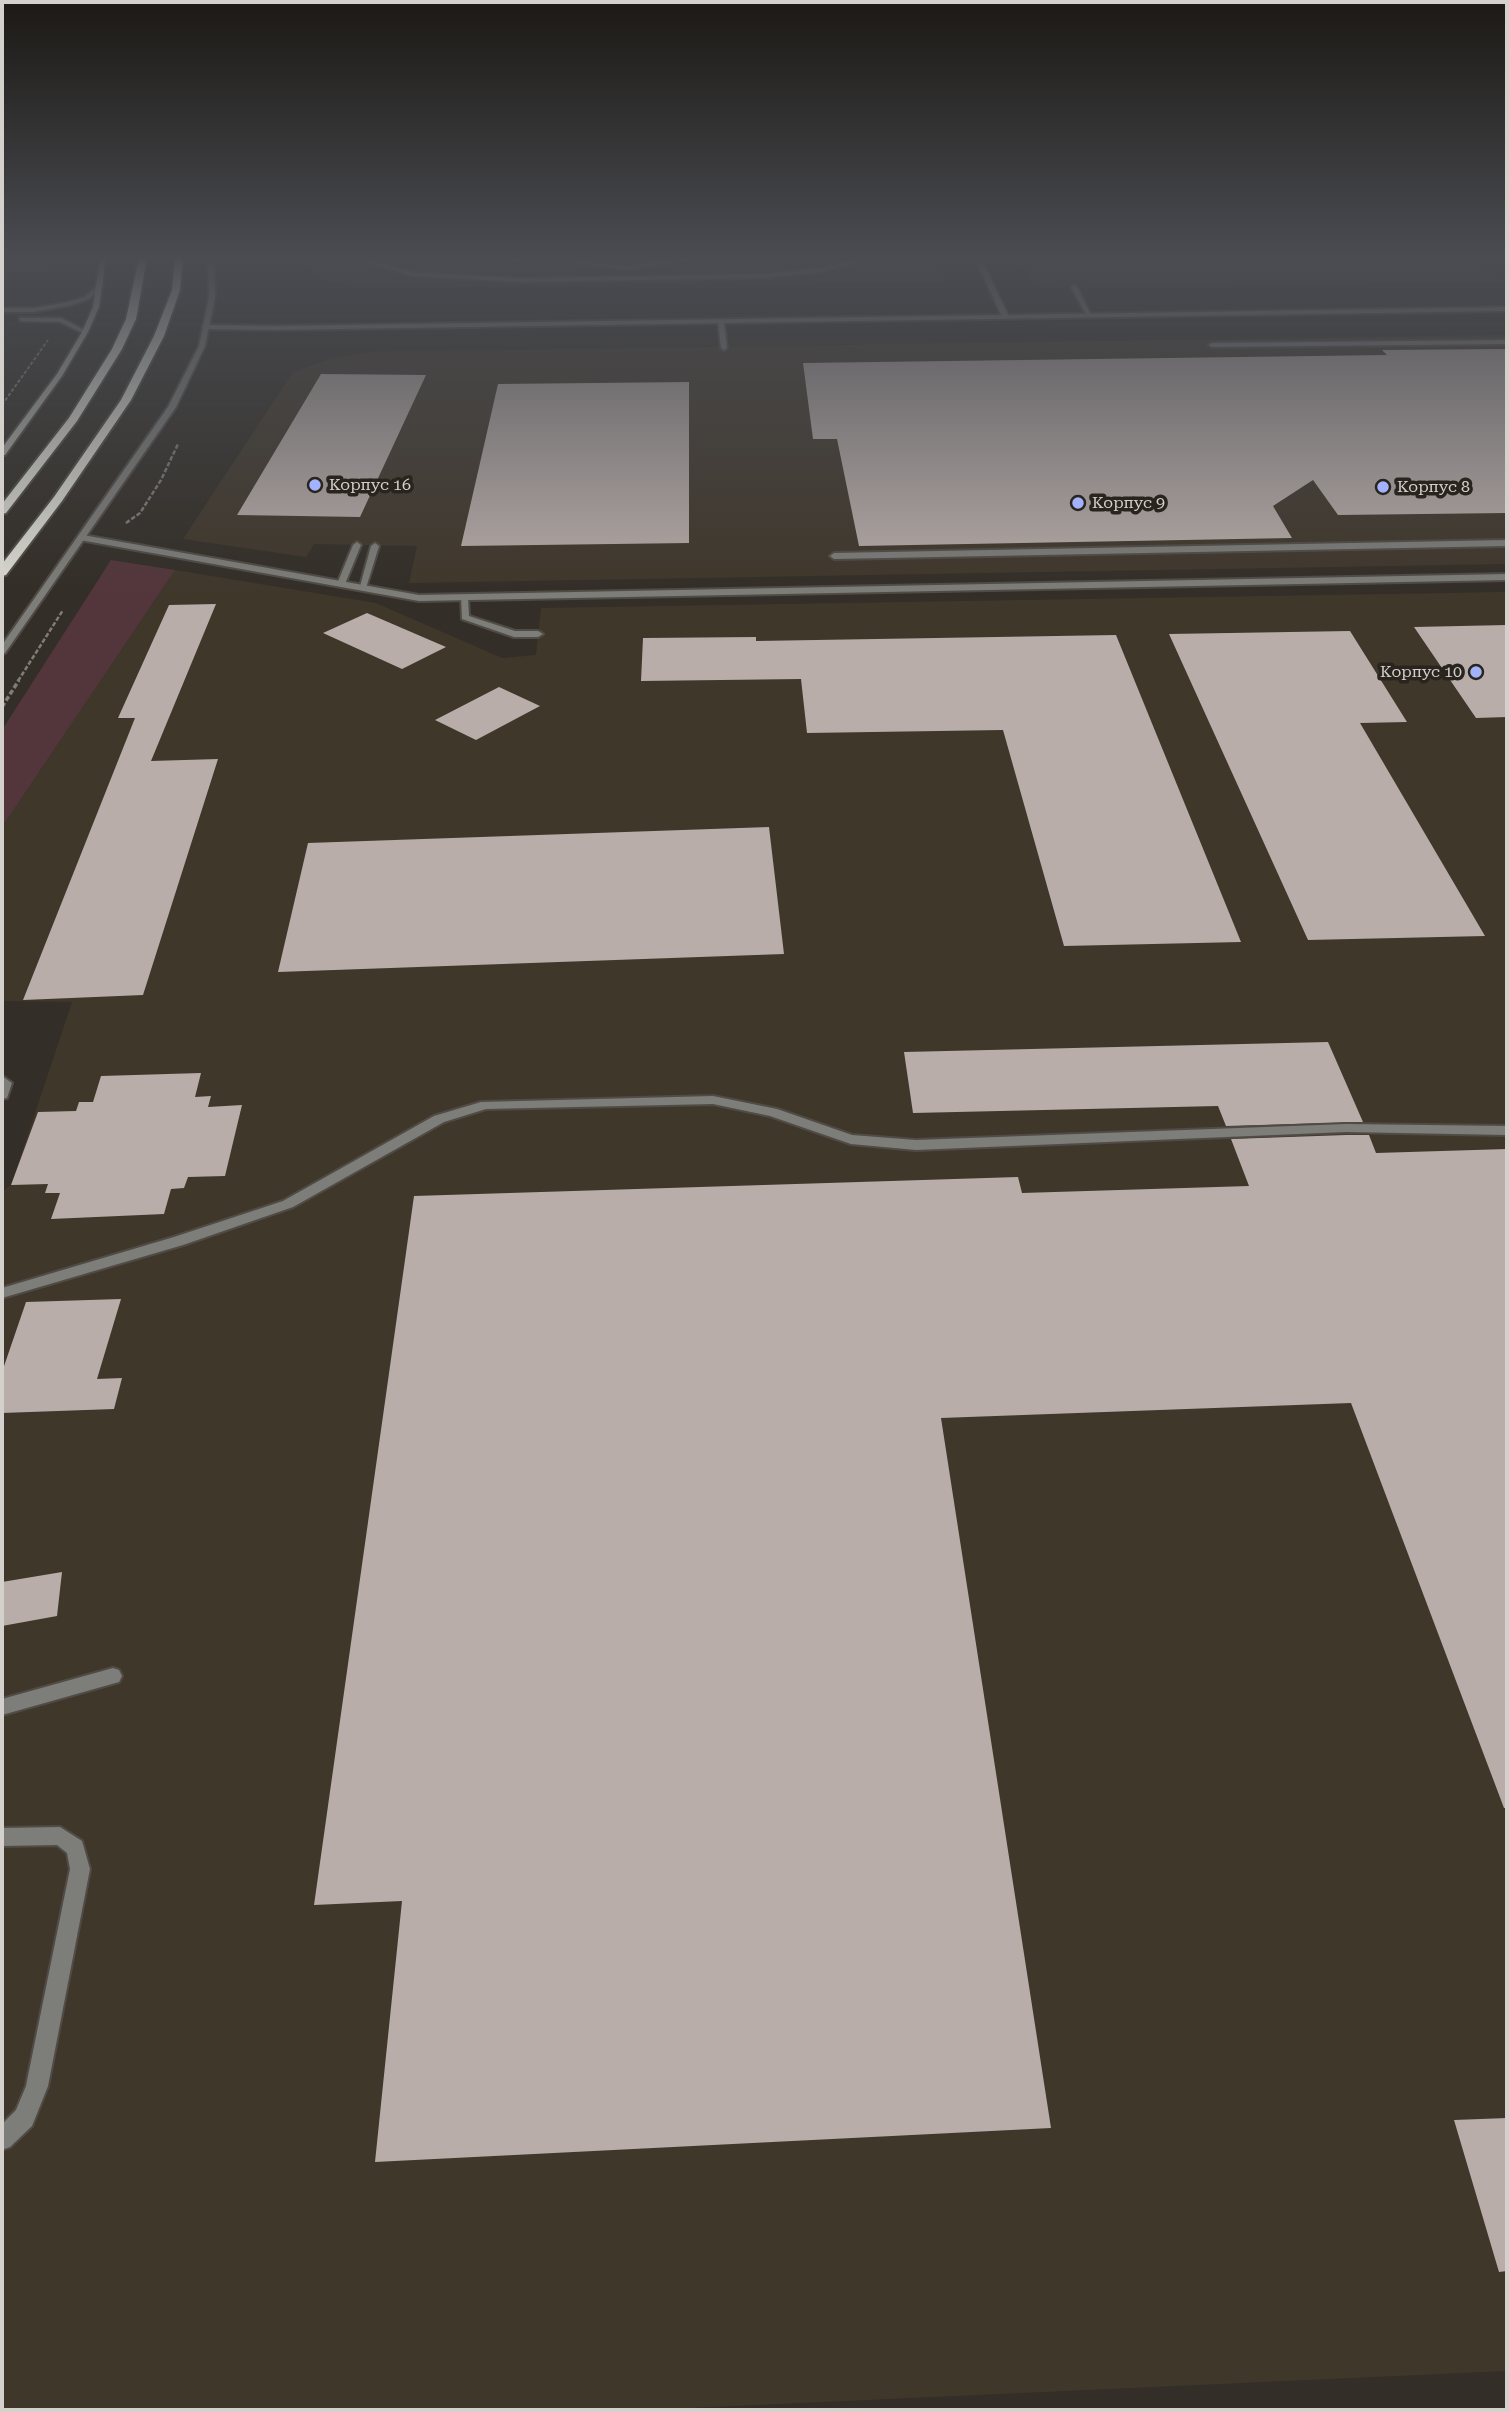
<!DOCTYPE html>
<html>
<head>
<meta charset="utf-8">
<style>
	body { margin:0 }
	#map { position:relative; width:1509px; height:2412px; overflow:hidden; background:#332e27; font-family:"Roboto Serif",serif }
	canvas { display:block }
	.frame { position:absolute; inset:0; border:4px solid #d4d0cc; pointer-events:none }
</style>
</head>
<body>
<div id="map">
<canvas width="1509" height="2412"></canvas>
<div class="frame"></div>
</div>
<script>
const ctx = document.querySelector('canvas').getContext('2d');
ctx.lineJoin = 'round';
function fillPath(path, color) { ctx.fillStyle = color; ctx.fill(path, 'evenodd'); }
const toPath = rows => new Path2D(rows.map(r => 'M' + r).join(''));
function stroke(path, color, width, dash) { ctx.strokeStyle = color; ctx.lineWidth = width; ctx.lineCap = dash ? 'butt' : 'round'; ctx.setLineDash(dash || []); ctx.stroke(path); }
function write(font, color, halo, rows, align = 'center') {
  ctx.font = font + ' "Roboto Serif",serif'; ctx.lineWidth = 7; ctx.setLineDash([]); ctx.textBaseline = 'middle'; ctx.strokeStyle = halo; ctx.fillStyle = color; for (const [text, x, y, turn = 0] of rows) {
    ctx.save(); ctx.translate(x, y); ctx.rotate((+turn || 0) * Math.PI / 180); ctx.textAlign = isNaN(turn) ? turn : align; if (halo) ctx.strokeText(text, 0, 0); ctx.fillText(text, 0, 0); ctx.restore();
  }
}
fillPath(toPath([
	[301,258,938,258,946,282,364,287,317,279,302,263],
	[1019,258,1477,258,1503,281,1056,288,1031,282],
	[1507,335,1507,564,409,583,417,546,314,544,306,557,183,539,293,372,333,358,372,352],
	[175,570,376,603,502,658,536,655,541,608,1507,592,1507,2371,646,2410,2,2410,2,1192,11,1185,72,1002,2,1001,2,827]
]), '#40372b');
fillPath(toPath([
	[2,258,47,258,46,272,2,272],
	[111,560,175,570,2,827,2,730]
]), '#53363b');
fillPath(toPath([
	[1507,349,1507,513,1338,515,1313,480,1273,506,1292,538,859,546,837,439,813,439,803,363,1387,355,1382,350],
	[321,374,426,375,360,517,237,515],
	[689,382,689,543,461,546,498,384],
	[216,604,151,761,218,759,143,995,23,1000,135,718,118,718,169,605],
	[367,613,446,647,402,669,323,633],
	[1507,625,1507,717,1476,718,1414,627],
	[1350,631,1407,722,1360,723,1485,936,1308,940,1169,634],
	[1116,635,1241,942,1064,946,1003,730,807,733,801,679,641,681,643,638,756,637,756,641],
	[499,687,540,706,476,740,435,720],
	[769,827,784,954,278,972,308,843],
	[1328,1042,1363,1122,1226,1126,1218,1106,913,1113,904,1052],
	[201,1073,195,1097,211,1096,208,1107,242,1105,225,1176,188,1177,184,1188,171,1189,164,1214,51,1219,60,1193,45,1193,48,1184,11,1185,38,1112,76,1111,79,1102,93,1102,101,1076],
	[1346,1135,1369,1135,1376,1153,1507,1149,1507,1808,1504,1808,1351,1403,941,1418,1051,2128,375,2162,402,1901,314,1905,414,1196,1018,1177,1022,1193,1249,1186,1231,1139],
	[121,1299,97,1379,122,1378,114,1409,2,1413,2,1372,26,1302],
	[62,1572,57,1616,2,1626,2,1582],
	[1507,2118,1507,2271,1499,2272,1454,2120]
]), '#b8ada9');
const service = toPath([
	[351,258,361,258,412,272,521,278,764,274,821,268,864,258,875,258,821,272,764,278,521,282,412,276,351,258],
	[481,258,502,259,524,258,502,263,481,258],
	[537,258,628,266,685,258,701,258,628,270,537,258],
	[1074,285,1077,287,1092,317,1087,316,1071,287,1074,285],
	[721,320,724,322,727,348,724,350,721,348,718,322,721,320],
	[1507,340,1507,344,1212,347,1209,345,1212,343,1507,340],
	[1507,540,1507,546,834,559,830,556,834,553,1507,540],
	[357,542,361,545,345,584,338,586,337,584,353,545,357,542],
	[375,543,379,546,366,588,359,590,371,546,375,543],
	[461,595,468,597,469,616,515,631,538,631,543,634,538,637,514,637,462,619,461,595],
	[2,1076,12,1083,7,1098,2,1099,2,1076],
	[713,1096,777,1109,852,1135,916,1140,1346,1124,1507,1126,1507,1135,1346,1132,916,1150,851,1144,770,1116,713,1104,486,1109,444,1122,293,1207,183,1245,2,1298,2,1288,174,1237,283,1201,434,1116,481,1102,713,1096],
	[113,1668,119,1670,122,1676,119,1682,2,1715,2,1699,113,1668],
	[60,1827,82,1841,90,1869,48,2086,32,2126,10,2147,2,2150,2,2124,16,2110,26,2086,70,1869,67,1853,57,1845,2,1846,2,1828,60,1827]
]);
const minor = toPath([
	[975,258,981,258,1008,315,1507,307,1507,311,275,330,205,329,202,327,205,325,275,326,1001,315,975,258],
	[83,535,419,595,1507,574,1507,580,419,601,80,540,79,538,83,535]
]);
const tertiary = toPath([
	[208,258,214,258,215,297,205,346,176,407,5,653,2,654,2,645,168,407,199,346,209,297,208,258],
	[98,285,103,286,89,299,72,305,34,312,2,312,2,308,34,308,69,302,85,297,98,285],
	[19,318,61,318,88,332,83,333,60,322,21,321,19,318]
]);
const secondary = toPath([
	[100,258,106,258,99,307,88,332,62,376,5,455,2,455,2,448,57,374,82,332,93,307,100,258]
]);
const trunk = toPath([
	[139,258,147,258,136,319,122,349,77,421,6,513,2,514,2,504,69,418,112,349,126,319,139,258],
	[175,258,183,258,180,290,164,336,131,400,62,501,6,575,2,576,2,564,54,497,121,400,154,336,172,290,175,258]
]);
stroke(service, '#504b45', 4);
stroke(minor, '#504b45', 4);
stroke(tertiary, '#504b45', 4);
stroke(secondary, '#504b45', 4);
stroke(trunk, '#504b45', 4);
stroke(toPath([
	[2,405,48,340]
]), '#817c77', 2, [3.5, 2]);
stroke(toPath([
	[126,523,140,513,161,480,178,444],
	[18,681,63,610]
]), '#817c77', 2.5, [4.5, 2]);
stroke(toPath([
	[2,707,19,680]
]), '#817c77', 3.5, [5, 2.5]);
fillPath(service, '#7d7d79');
fillPath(minor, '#7d7d79');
fillPath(tertiary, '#7d7d79');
fillPath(secondary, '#aaaaa3');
fillPath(trunk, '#dcdcd2');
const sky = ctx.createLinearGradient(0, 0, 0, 596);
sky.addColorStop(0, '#1c1915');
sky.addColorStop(0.43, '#4a4c52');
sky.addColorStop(1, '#4a4c5200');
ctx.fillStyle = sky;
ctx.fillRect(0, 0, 1509, 596);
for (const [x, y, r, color] of [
	[315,485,7,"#a2b2fd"],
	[1383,487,7,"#a2b2fd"],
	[1078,503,7,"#a2b2fd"],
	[1476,672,7,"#a2b2fd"]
]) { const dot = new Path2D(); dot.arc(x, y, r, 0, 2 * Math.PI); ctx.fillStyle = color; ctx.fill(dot); stroke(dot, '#29241e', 2.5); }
write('16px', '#d4d0cc', '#29241e', [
	["Корпус 16",329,485],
	["Корпус 8",1397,487],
	["Корпус 9",1092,503],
	["Корпус 10",1462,672,"right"]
], 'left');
</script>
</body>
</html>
